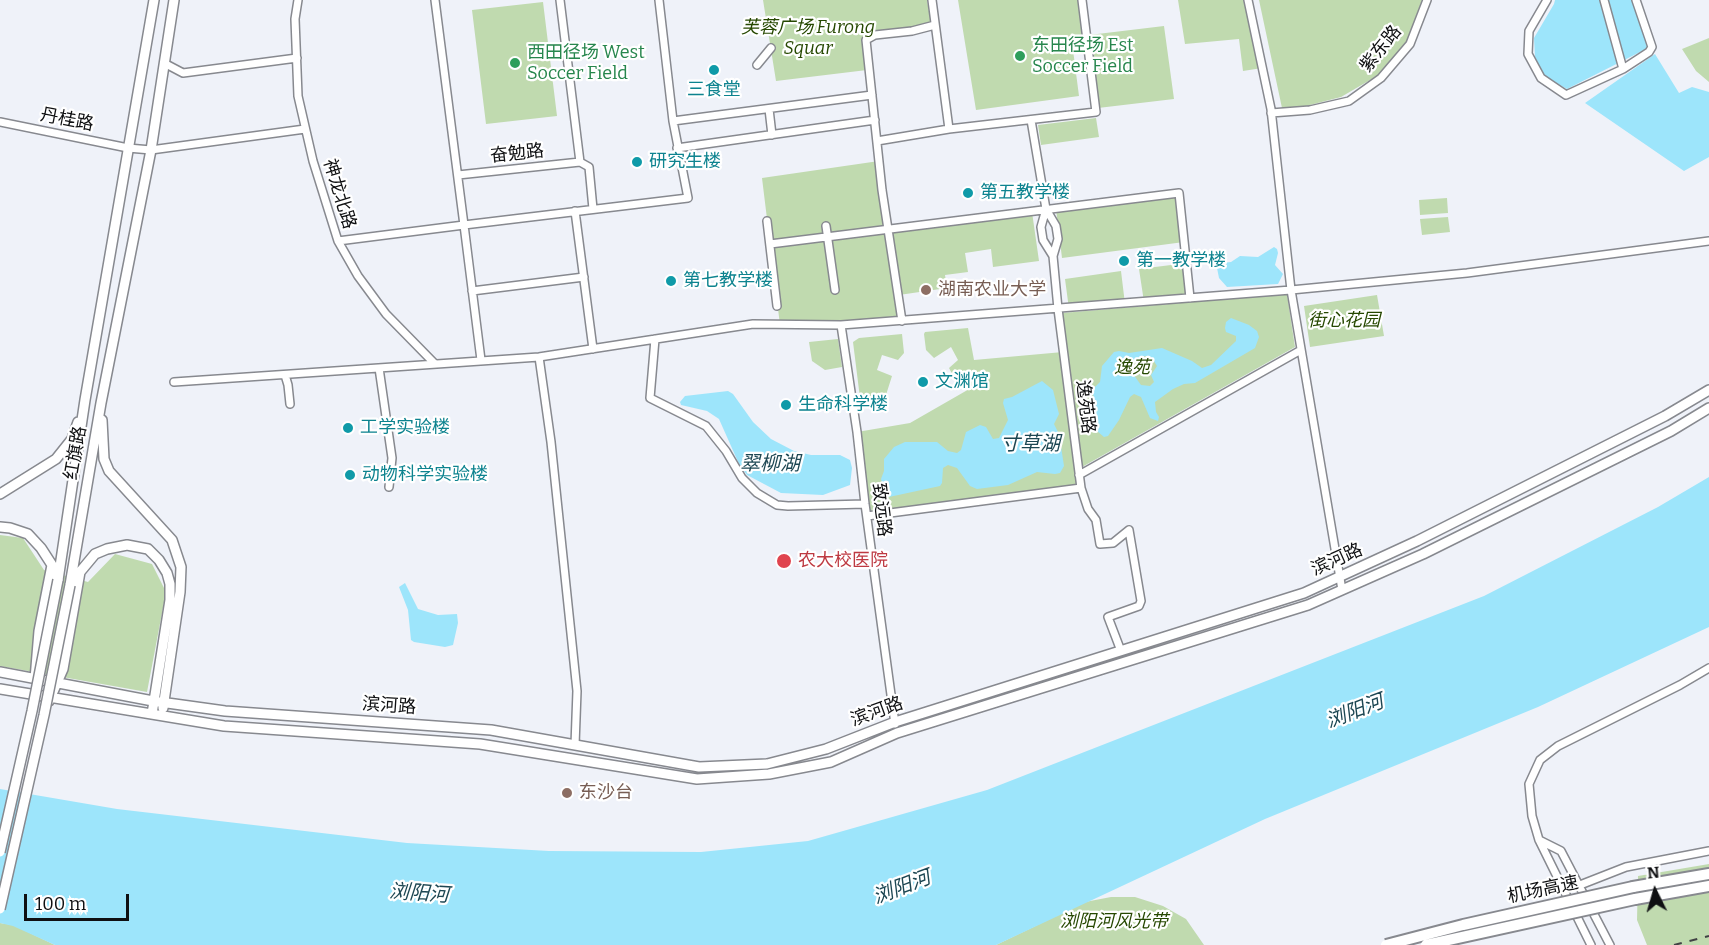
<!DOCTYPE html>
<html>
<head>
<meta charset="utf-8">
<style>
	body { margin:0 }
	#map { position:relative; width:1709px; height:945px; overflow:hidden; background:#eff2f9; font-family:Bitter,serif }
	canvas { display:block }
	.north { position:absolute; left:1625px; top:861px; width:60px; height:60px; -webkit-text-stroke:4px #fff; paint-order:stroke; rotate:355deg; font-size:16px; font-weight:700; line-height:24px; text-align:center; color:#0f1012 }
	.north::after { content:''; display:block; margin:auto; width:21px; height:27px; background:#0f1012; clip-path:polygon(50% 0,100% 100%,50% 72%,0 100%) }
	.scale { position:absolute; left:24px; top:894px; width:105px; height:27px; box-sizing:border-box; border:3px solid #0f1012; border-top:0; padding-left:8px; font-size:18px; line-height:21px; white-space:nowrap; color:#0f1012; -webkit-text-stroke:4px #fff; paint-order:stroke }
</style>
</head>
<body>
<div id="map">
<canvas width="1709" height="945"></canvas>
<div class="north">N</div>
<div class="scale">100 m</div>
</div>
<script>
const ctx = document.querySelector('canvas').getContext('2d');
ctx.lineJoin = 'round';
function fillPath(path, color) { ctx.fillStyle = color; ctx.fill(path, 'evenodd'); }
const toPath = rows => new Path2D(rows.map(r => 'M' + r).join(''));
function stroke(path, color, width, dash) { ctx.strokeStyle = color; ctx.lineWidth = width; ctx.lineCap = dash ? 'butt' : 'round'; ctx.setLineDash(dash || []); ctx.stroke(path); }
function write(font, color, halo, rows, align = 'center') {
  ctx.font = font + ' Bitter,"Noto Sans SC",serif'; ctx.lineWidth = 4.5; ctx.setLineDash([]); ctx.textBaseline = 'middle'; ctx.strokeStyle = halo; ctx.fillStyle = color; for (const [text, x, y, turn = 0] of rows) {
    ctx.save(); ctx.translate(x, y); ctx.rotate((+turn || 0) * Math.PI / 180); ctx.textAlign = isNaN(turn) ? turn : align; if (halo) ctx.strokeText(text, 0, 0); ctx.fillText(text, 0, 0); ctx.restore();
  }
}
fillPath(toPath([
	[763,0,927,0,931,23,898,35,863,38,867,70,776,81],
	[958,0,1082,0,1085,28,1073,50,1079,96,976,110],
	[1178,0,1247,0,1262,68,1243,71,1239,39,1185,44],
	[1259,0,1422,0,1406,43,1377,76,1341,97,1306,106,1287,108,1282,108],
	[543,2,557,116,486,124,472,10],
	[1164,26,1174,99,1098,108,1089,35],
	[1709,38,1709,82,1696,71,1682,49],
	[1096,118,1099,137,1041,145,1038,125],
	[879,161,889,228,1032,212,1039,261,993,267,991,249,965,253,968,272,945,275,947,288,899,295,902,321,780,325,762,178],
	[1179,193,1184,242,1062,258,1056,209],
	[1447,198,1448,213,1420,215,1419,200],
	[1448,217,1450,232,1422,235,1420,219],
	[1187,263,1190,298,1144,302,1139,269],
	[1121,271,1125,304,1069,309,1065,279],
	[1287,294,1295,347,1082,467,1062,313],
	[1377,295,1384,336,1310,347,1304,306],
	[968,328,974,360,1063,352,1081,488,867,516,857,432,910,423,971,388,970,381,959,387,949,368,958,360,951,347,934,358,926,350,924,334,925,332],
	[902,334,904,353,898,360,882,355,877,370,892,376,885,398,860,398,853,342,859,338],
	[838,339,842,367,825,370,812,361,809,342],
	[0,535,23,538,44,570,88,582,115,554,152,564,166,592,147,692,0,666],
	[1709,864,1709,945,1647,945,1637,920,1638,876],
	[1111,897,1135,897,1163,906,1186,919,1204,945,996,945,1085,902],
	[0,923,13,925,55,945,0,945]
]), '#c0daaf');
fillPath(toPath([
	[1555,0,1634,0,1648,48,1567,89,1545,77,1535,57,1534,38,1554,4],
	[1655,54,1679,93,1692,87,1709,92,1709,157,1684,171,1585,103],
	[1274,247,1277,249,1278,253,1275,265,1283,274,1278,284,1227,287,1219,278,1217,268,1220,263,1231,262,1240,256,1258,257],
	[1231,318,1249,325,1257,331,1259,337,1255,348,1195,383,1184,384,1173,389,1155,402,1156,412,1159,417,1158,421,1150,418,1141,397,1134,394,1130,397,1119,420,1108,436,1104,437,1097,431,1095,426,1095,402,1092,390,1100,382,1102,366,1114,352,1119,351,1129,353,1162,348,1192,361,1202,368,1211,365,1236,341,1236,336,1226,332,1225,328,1226,322],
	[1145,356,1152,358,1157,366,1151,375,1154,382,1150,386,1141,385,1133,374,1134,362],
	[1042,381,1053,390,1059,414,1054,424,1059,434,1064,466,1060,473,1055,474,1037,472,1008,485,977,489,970,486,957,468,948,465,943,468,942,483,940,486,889,497,884,490,881,479,884,471,884,459,894,447,905,442,937,442,948,451,957,453,961,450,966,432,980,425,986,427,993,439,999,438,1008,420,1003,403,1004,399,1012,397],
	[728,391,733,394,753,422,771,439,794,451,811,455,840,455,850,460,852,468,850,485,823,495,781,493,747,475,739,464,719,419,707,411,681,405,680,402,685,396],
	[1709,477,1709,627,1538,707,1265,819,996,945,55,945,13,926,0,923,0,789,117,809,407,843,549,851,701,852,808,841,987,790,1484,596,1658,507],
	[405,583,418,609,438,615,457,614,458,623,453,645,445,647,414,642,411,640,408,610,399,587]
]), '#9de5fb');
const minor = toPath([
	[298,0,295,19,298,96,313,161,338,241,358,276,386,314,435,364],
	[560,0,580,162,589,167,593,209],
	[932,0,949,129],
	[1248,0,1271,109,1291,290,1342,590],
	[1547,0,1529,31,1528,54,1541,78,1566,95,1623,69,1604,0],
	[164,63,183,73,297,58],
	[757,65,771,48],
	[1623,69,1649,52,1652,47,1636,0],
	[769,109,772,135],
	[1271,113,1310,110,1349,101,1381,78,1410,44,1427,0],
	[673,121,872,95],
	[0,122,128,148,151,150,305,129],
	[877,141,949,129,1096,112,1082,0],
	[677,148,875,120],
	[458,175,580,162],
	[1046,209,1056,226,1058,239,1053,256],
	[575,211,593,349],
	[767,221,777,306],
	[826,226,835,290],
	[338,241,464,225,435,0],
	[770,244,1179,193,1190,298],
	[472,291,584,277],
	[902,321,882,190,866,40,875,35,912,31,935,25],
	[841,325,857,432,865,504,895,724],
	[655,339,650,398,706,426,726,451,742,478,757,493,777,505,788,506,865,504],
	[539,357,551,442,577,691,575,745],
	[481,360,464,225,688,198,673,121,659,0],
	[379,368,392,458,389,487],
	[285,375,288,385,290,404],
	[174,382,539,357,753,324,841,325,1291,290,1467,273,1709,241],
	[1079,475,1301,350],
	[1081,488,1088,509,1096,520,1100,544,1113,543,1129,530,1141,601,1139,606,1108,617,1121,651],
	[867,516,1081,488,1058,309,1053,256,1043,240,1041,227,1046,209,1031,120],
	[1539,840,1561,851,1610,945],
	[1580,885,1626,867,1709,851],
	[1591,945,1539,840,1532,816,1529,784,1540,760,1558,746,1680,685,1709,668]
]);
const major = toPath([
	[102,420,104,459,109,471,172,540,181,567,180,592,163,708],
	[0,494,56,459,72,439,78,422],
	[0,527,10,528,28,534,41,548,52,565,39,631,35,679],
	[58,580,85,400,154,0],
	[70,585,101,403,151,150,174,0],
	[0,672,153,701,225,711,491,730,699,767,767,764,826,749,895,722,1304,593,1417,541,1665,416,1709,390],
	[0,689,224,726,480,744,697,779,769,774,831,762,897,733,1308,605,1423,554,1671,431,1709,408],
	[49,701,63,669,80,572,95,554,107,549,127,545,148,549,159,560,167,573,170,584,170,600,152,714]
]);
const highway = toPath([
	[1633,887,1709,874],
	[1635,899,1709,886]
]);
stroke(minor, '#87898f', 10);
stroke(major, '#87898f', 12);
stroke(highway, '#87898f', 14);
stroke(minor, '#fff', 7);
stroke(major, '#fff', 9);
stroke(highway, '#fff', 10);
stroke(toPath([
	[1674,945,1709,936]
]), '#404144', 2, [8, 8]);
const majorBridge = toPath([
	[0,852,32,711,58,580],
	[0,909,44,715,70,585]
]);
const highwayBridge = toPath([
	[1386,945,1463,925,1633,887],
	[1426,945,1635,899]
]);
stroke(majorBridge, '#87898f', 12, []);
stroke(highwayBridge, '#87898f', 14, []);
stroke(majorBridge, '#fff', 9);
stroke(highwayBridge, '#fff', 10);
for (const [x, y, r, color] of [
	[1020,56,6,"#2e9e5b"],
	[515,63,6,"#2e9e5b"],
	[714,70,6,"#0f9aa8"],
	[637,162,6,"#0f9aa8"],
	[968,193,6,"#0f9aa8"],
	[1124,261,6,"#0f9aa8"],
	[671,281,6,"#0f9aa8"],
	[926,290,6,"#8d6e63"],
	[923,382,6,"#0f9aa8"],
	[786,405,6,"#0f9aa8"],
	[348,428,6,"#0f9aa8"],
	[350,475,6,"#0f9aa8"],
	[784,561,8,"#e0444e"],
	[567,793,6,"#8d6e63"]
]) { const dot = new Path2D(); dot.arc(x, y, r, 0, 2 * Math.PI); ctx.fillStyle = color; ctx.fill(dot); stroke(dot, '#fff', 2); }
write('italic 18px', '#264801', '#fff', [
	["芙蓉广场 Furong",808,28],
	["Squar",808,49],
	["街心花园",1344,321],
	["逸苑",1132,368],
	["浏阳河风光带",1114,922]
]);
write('18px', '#27864d', '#fff', [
	["东田径场 Est",1032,46],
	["Soccer Field",1032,67],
	["西田径场 West",527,53],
	["Soccer Field",527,74]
], 'left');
write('18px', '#0f1012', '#fff', [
	["紫东路",1381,49,-51],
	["丹桂路",67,120,11],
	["奋勉路",517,154,-6],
	["神龙北路",339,194,73],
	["逸苑路",1085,407,83],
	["红旗路",76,453,-80],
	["致远路",881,510,83],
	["滨河路",1337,560,-24],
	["滨河路",389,706,4],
	["滨河路",877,712,-20],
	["机场高速",1543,890,-12]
]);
write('18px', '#0d838f', '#fff', [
	["三食堂",714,90,"center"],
	["研究生楼",649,162],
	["第五教学楼",980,193],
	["第一教学楼",1136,261],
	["第七教学楼",683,281],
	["文渊馆",935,382],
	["生命科学楼",798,405],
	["工学实验楼",360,428],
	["动物科学实验楼",362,475]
], 'left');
write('18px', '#785e54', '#fff', [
	["湖南农业大学",938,290],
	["东沙台",579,793]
], 'left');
write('18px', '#be3a42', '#fff', [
	["农大校医院",798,561]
], 'left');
write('italic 20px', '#1d4753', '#fff', [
	["寸草湖",1030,444],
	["翠柳湖",770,464],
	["浏阳河",1355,712,-21],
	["浏阳河",902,888,-21],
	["浏阳河",419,894,4]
]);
</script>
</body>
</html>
